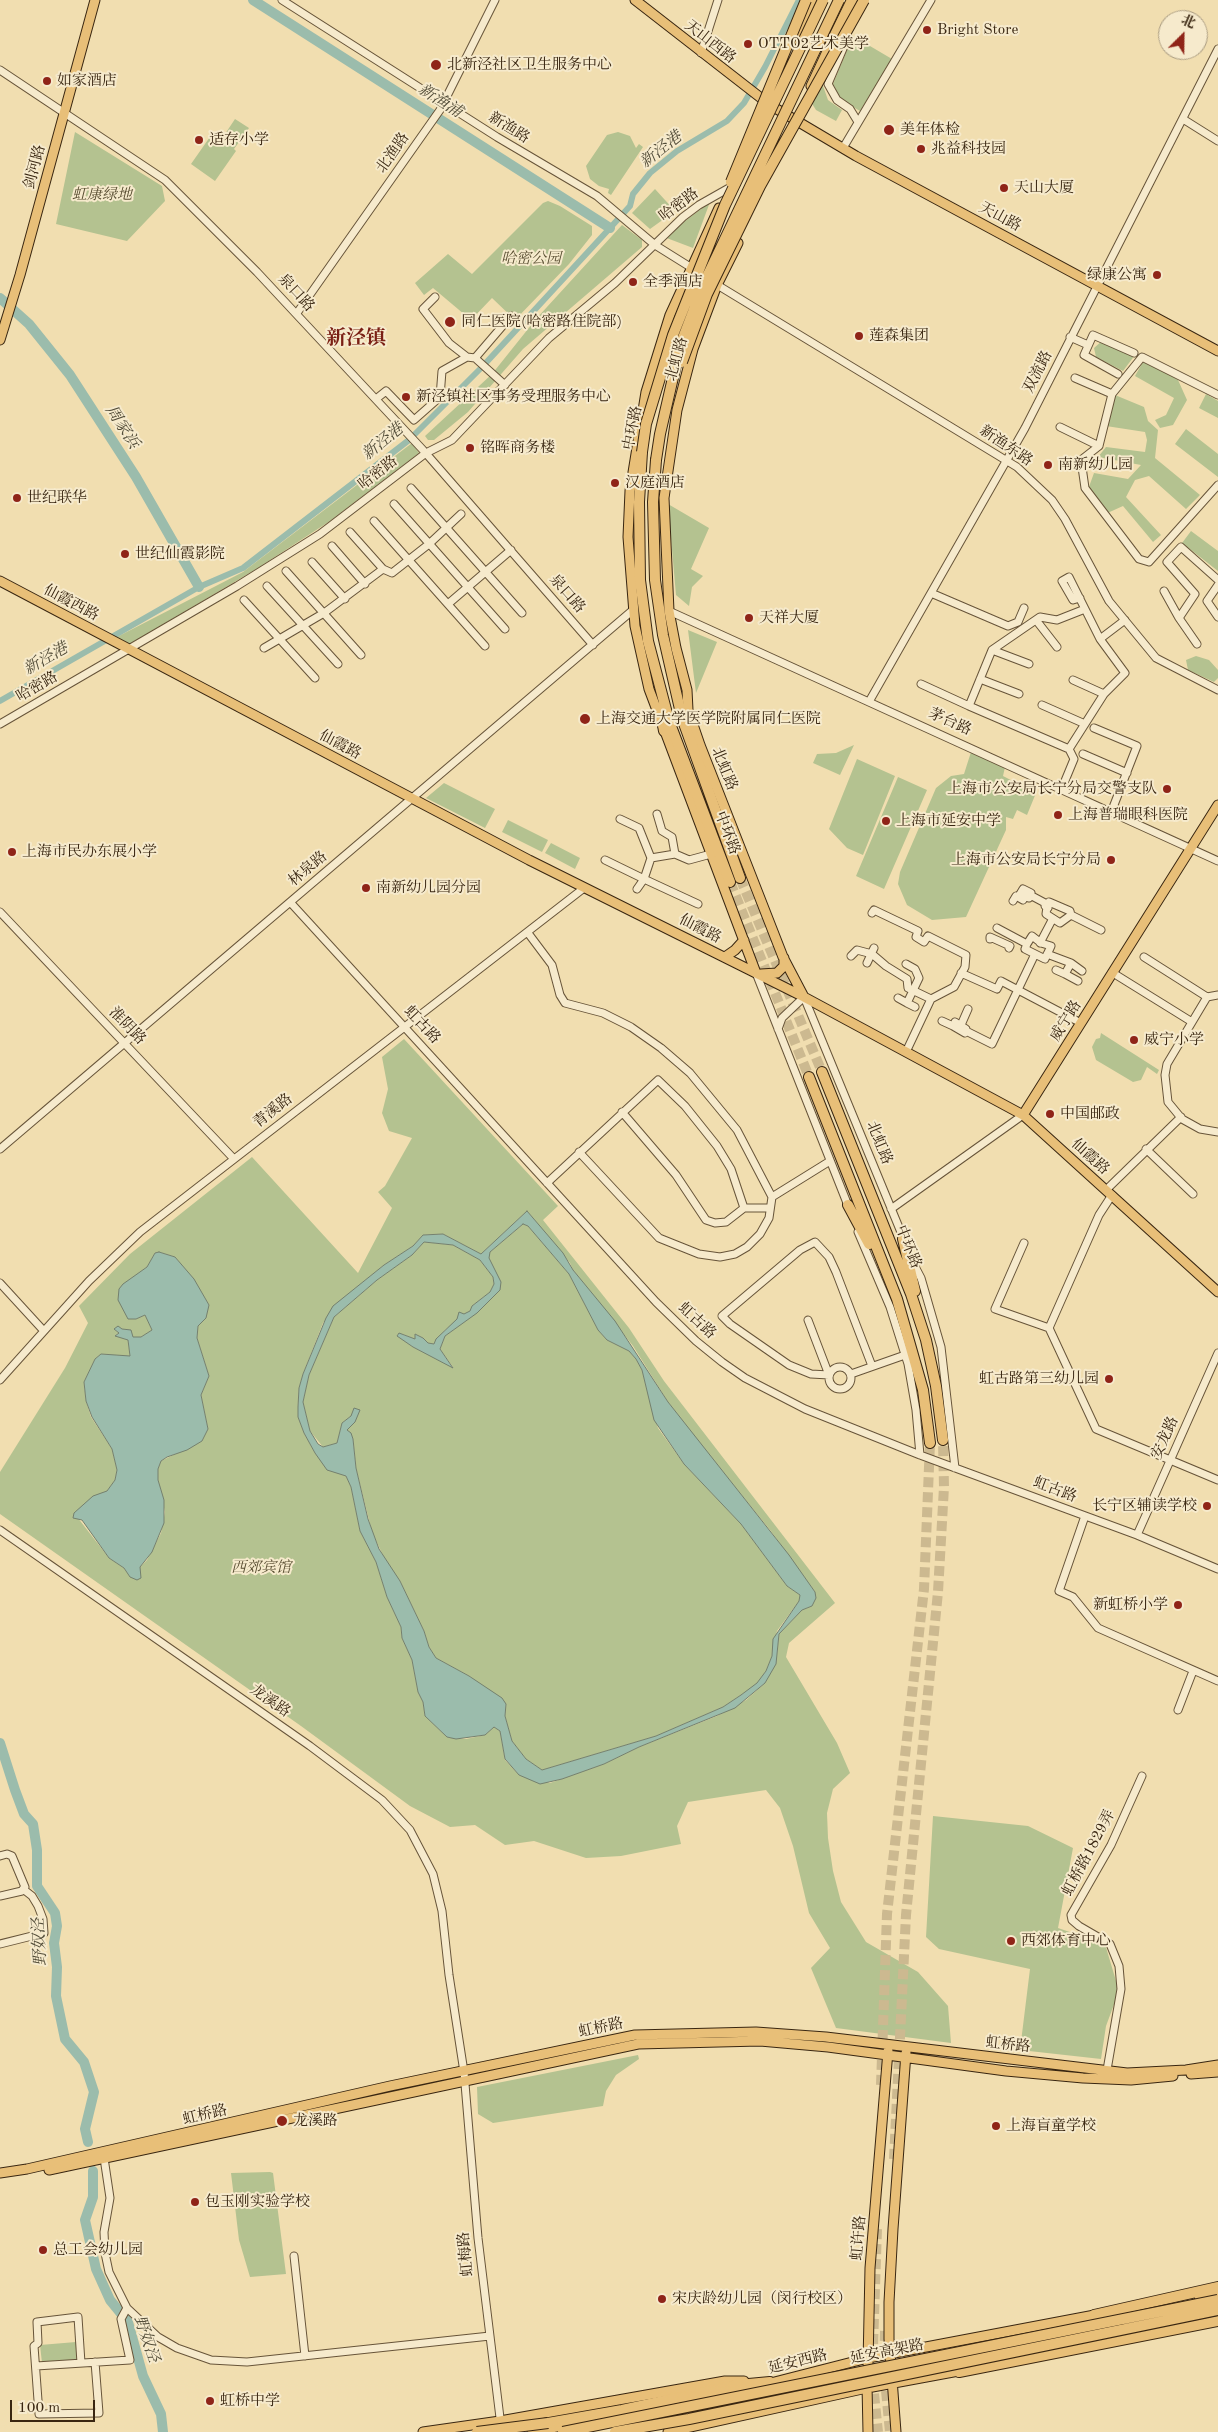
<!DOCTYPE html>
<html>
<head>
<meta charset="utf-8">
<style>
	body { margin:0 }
	#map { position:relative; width:1218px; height:2432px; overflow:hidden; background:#f1deb0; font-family:"Old Standard TT","Noto Serif SC",serif }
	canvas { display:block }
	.north { position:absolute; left:1158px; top:10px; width:50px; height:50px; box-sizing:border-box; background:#f6eacc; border:1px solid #aa9c81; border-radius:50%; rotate:23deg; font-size:14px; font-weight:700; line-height:20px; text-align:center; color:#392611 }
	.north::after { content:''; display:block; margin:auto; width:18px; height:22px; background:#8f2418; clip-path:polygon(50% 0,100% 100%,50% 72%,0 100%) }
	.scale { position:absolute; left:10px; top:2400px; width:85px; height:22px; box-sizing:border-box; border:2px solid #392611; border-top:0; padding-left:6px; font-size:15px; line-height:18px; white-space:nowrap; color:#392611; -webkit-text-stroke:4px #f6eacc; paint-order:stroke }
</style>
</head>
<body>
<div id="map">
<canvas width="1218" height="2432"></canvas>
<div class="north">北</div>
<div class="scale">100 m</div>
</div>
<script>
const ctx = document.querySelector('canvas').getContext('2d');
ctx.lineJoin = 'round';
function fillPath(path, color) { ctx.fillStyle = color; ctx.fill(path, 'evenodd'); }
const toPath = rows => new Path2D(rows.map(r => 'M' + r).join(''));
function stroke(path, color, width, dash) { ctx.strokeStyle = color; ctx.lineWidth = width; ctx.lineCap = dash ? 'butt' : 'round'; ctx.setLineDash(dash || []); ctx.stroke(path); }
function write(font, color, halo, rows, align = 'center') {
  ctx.font = font + ' "Old Standard TT","Noto Serif SC",serif'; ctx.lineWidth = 4; ctx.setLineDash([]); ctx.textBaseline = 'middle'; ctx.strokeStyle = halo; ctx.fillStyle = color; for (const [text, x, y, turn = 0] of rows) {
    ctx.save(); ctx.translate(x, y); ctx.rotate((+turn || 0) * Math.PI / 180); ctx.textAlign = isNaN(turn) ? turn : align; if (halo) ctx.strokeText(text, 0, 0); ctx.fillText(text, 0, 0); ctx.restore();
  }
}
fillPath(toPath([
	[853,36,892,59,860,111,841,100,833,84],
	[822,83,828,100,842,110,836,121,816,110,811,102],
	[235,119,249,128,234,149,236,151,215,181,191,164,212,134,221,140],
	[75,132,162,186,165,201,127,241,56,224],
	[618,132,630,136,636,148,639,144,643,147,611,195,608,193,609,189,599,186,590,179,586,166,607,135],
	[655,189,675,211,650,229,632,213],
	[548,201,560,206,592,226,592,235,569,264,515,320,492,298,471,320,433,288,424,295,415,283,448,254,472,274,543,203],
	[710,202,693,248,664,237],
	[622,225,642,240,642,247,523,349,468,412,434,440,428,440,425,436,492,374,536,319],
	[1102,341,1135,355,1123,371,1096,357,1094,348],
	[1144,360,1178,380,1187,400,1173,425,1160,428,1155,420,1166,415,1174,398,1135,376],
	[1206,394,1218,401,1218,418,1199,408],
	[1115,395,1144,407,1148,421,1158,430,1155,458,1200,495,1186,509,1149,476,1135,480,1126,497,1161,535,1153,542,1123,506,1103,515,1086,495,1094,473,1128,479,1141,465,1098,457,1106,447,1145,452,1147,440,1145,432,1106,426],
	[1186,429,1218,454,1218,477,1175,444],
	[412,443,419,453,330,521,258,568,130,644,117,637,243,572],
	[668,504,709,528,691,569,703,576,692,587,689,606,676,595],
	[1191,531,1218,551,1218,571,1182,543],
	[688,630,717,642,696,693],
	[1196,656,1209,660,1218,670,1218,678,1214,682,1188,670,1186,660],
	[854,745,840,775,813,763,817,754,836,753],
	[971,752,1005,767,1003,776,1036,793,1027,815,1017,810,1013,819,1006,817,1006,830,966,917,932,920,907,905,898,884,900,872,936,788,951,776,964,774],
	[857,759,895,776,863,855,847,848,829,829],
	[898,777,927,790,884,889,856,876],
	[444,783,495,809,485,828,426,798],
	[508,820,548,840,542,852,502,832],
	[551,843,580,858,575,869,545,853],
	[1101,1033,1159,1070,1157,1074,1147,1067,1141,1080,1133,1082,1096,1060,1092,1047,1096,1039,1100,1038],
	[404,1039,558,1206,543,1220,629,1328,664,1381,835,1603,789,1643,786,1657,837,1743,850,1773,833,1789,827,1813,828,1838,833,1871,841,1902,866,1942,918,1972,948,2006,951,2043,836,2028,811,1968,830,1948,809,1913,793,1846,780,1808,766,1790,688,1802,677,1826,681,1844,621,1856,586,1858,534,1841,505,1845,475,1825,450,1827,410,1806,301,1726,0,1514,0,1472,65,1368,88,1323,79,1306,130,1254,252,1157,358,1273,392,1208,378,1192,385,1186,412,1138,389,1131,382,1113,388,1089,382,1057],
	[527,1211,570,1263,573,1270,633,1346,668,1402,690,1432,770,1530,815,1592,812,1606,802,1610,779,1634,777,1654,765,1683,746,1700,717,1716,639,1747,604,1764,550,1783,519,1775,505,1760,500,1731,494,1727,485,1735,466,1739,447,1737,425,1716,423,1702,418,1692,412,1660,402,1638,401,1627,387,1597,376,1562,360,1531,351,1487,346,1476,315,1453,304,1433,298,1417,298,1407,299,1388,303,1374,323,1323,344,1298,384,1265,413,1246,423,1235,443,1234,481,1254],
	[159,1252,175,1257,193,1279,209,1305,198,1326,197,1338,209,1376,201,1395,208,1429,202,1441,161,1461,158,1469,158,1480,165,1512,161,1533,147,1560,130,1577,124,1568,109,1558,74,1513,107,1491,115,1480,117,1470,112,1449,91,1417,86,1401,84,1382,95,1359,101,1354,130,1357,128,1340,116,1335,119,1333,114,1329,130,1330,133,1337,141,1337,152,1330,145,1315,136,1319,119,1289,147,1267,155,1253],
	[523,1224,528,1226,569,1274,598,1330,607,1340,629,1351,636,1359,642,1370,658,1428,684,1464,741,1524,787,1586,800,1595,799,1601,777,1631,772,1656,766,1671,757,1684,741,1695,723,1707,656,1736,542,1770,526,1759,512,1741,505,1716,506,1704,469,1676,436,1658,429,1647,424,1631,400,1581,387,1564,372,1532,356,1468,353,1439,347,1430,351,1416,342,1423,337,1443,323,1447,310,1431,303,1402,309,1375,334,1317,377,1280,412,1255,424,1242,453,1245,480,1260,493,1277,494,1284,490,1292,472,1306,470,1311,445,1330,434,1344,428,1343,423,1338,415,1334,415,1339,402,1334,397,1335,413,1347,453,1367,440,1349,445,1336,468,1319,500,1290,488,1258,490,1252],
	[933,1816,1028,1826,1073,1848,1058,1928,1105,1944,1119,1991,1106,2026,1101,2059,1020,2050,1030,1969,939,1949,926,1937],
	[638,2055,639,2059,616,2075,606,2091,603,2106,493,2123,478,2114,477,2087],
	[270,2172,273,2173,286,2274,250,2277,239,2240,231,2173],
	[76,2342,78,2359,42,2363,40,2345]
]), '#b4c290');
const water = toPath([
	[527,1211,563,1253,573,1270,615,1321,668,1402,789,1555,815,1592,816,1598,812,1606,802,1610,779,1634,776,1664,765,1683,735,1708,639,1747,604,1764,562,1779,540,1784,519,1775,505,1759,500,1731,494,1727,485,1735,456,1739,447,1737,425,1716,423,1702,418,1692,412,1660,402,1638,401,1627,387,1597,376,1562,360,1531,351,1487,346,1476,327,1470,315,1453,304,1433,298,1417,298,1407,299,1388,303,1374,326,1318,333,1306,384,1265,413,1246,423,1235,443,1234,481,1254,527,1211],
	[523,1224,528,1226,569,1274,598,1330,607,1340,629,1351,636,1359,642,1370,654,1420,684,1464,741,1524,787,1586,800,1595,799,1601,773,1639,772,1656,766,1671,757,1683,741,1695,723,1707,656,1736,542,1770,526,1759,512,1741,505,1716,506,1704,502,1698,469,1676,436,1658,429,1647,424,1631,400,1581,379,1549,368,1519,356,1468,353,1439,351,1433,347,1430,355,1422,360,1410,354,1408,351,1416,342,1423,337,1443,323,1447,318,1444,310,1431,303,1402,309,1375,334,1317,377,1280,412,1255,424,1242,453,1245,480,1260,493,1277,494,1284,490,1292,472,1306,470,1311,464,1314,459,1312,457,1319,436,1339,434,1344,428,1343,423,1338,415,1334,415,1339,399,1333,397,1336,413,1347,453,1368,440,1349,445,1336,477,1313,500,1290,501,1282,489,1258,490,1252,523,1224],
	[159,1252,175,1257,194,1279,209,1305,206,1318,198,1326,197,1338,209,1376,201,1395,208,1429,202,1441,187,1450,167,1457,161,1461,158,1469,158,1480,164,1500,164,1523,152,1552,140,1567,141,1578,137,1580,130,1577,124,1568,109,1558,82,1520,73,1518,74,1513,93,1496,107,1491,115,1480,117,1470,112,1449,92,1417,86,1401,84,1382,95,1359,101,1354,130,1356,128,1340,115,1336,119,1333,114,1329,118,1326,122,1329,131,1330,133,1337,141,1337,152,1330,145,1315,136,1319,128,1319,118,1300,119,1289,123,1284,147,1267,155,1253,159,1252]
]);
fillPath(water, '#9bbcac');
stroke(water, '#74806e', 1);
stroke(toPath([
	[0,701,199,587,243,568,409,440,483,366,610,228,630,206,633,194,650,173,677,151,727,121,744,103,765,67,799,0]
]), '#9bbcac', 6);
stroke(toPath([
	[253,0,610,228],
	[0,298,29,324,70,375,136,477,199,587],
	[0,1743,15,1790,24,1814,33,1824,37,1850,37,1886,55,1913,57,1926,54,1943,57,1967,56,1996,65,2039,84,2062,94,2092,85,2129,88,2142],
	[93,2171,93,2197,85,2220,96,2269,110,2300,128,2322,143,2376,161,2414,163,2432]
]), '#9bbcac', 10);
stroke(toPath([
	[740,878,822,1072],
	[730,882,809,1077],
	[881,2085,887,1914,924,1589,930,1443],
	[894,2159,906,1915,938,1592,944,1487,943,1440],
	[877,2229,872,2375,878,2432],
	[885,2331,884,2370,890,2432]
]), '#ccb990', 10, [10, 5]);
const minor = toPath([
	[282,0,497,137,597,196,655,245,695,270],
	[848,37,828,84,837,100,850,109,858,122],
	[701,53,718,0],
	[0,70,165,180,257,272,423,450,593,645],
	[1183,119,1218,141],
	[843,148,931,0],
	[714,283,1017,467,1052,500,1065,519,1109,601,1156,658,1218,690],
	[435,297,423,309,449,343,467,357,475,358,505,385],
	[297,313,440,110,495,0],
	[1070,337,1088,345],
	[475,358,511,316],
	[1118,374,1084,355,1093,335,1134,353],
	[1075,378,1112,394],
	[1218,395,1142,357,1112,394,1099,446,1081,460,1085,488,1139,559,1149,562,1218,485],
	[376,399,386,391,414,420,440,397,442,371,467,357],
	[1060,427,1099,446],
	[411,488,522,613],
	[394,504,505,629],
	[374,521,485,646],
	[350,532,383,569],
	[332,546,365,584],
	[312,562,345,599],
	[286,571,361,655],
	[1218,585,1207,601,1218,617],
	[267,586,338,664],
	[1164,591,1179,618],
	[931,593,1008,626,1018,622,1024,608],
	[1080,598,1073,600,1062,581,1069,577,1100,639,1125,620],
	[244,600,315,678],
	[448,604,511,550],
	[1085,609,1057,620,1040,617,992,650,969,706,1069,749,1104,694,1125,673,1100,639],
	[669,611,1218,861],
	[1036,620,1057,647],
	[1197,644,1179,618,1195,594,1167,562,1181,547,1218,580],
	[264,648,324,613,383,569,392,573,429,544,461,514],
	[992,650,1029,664],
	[980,679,1019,694],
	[1073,680,1104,694],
	[921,684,969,706],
	[870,700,1025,428,1218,49],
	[1042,705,1085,724],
	[0,724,237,586,320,534,426,453,452,440,549,338,615,283,683,217,699,205,729,188],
	[1094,728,1137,746,1112,810],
	[1083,754,1127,773],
	[1062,788,1074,759,1069,749],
	[657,814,662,831,672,837,675,854],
	[620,819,639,828,651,858,675,854,689,860,711,854],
	[605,860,644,879,651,858],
	[637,889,644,879,698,904],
	[1030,895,1045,903,1045,906,1048,908],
	[1013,901,1016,896,1023,900,1025,896,1020,894,1023,889,1031,893,1029,898,1025,896],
	[290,902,656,1302,696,1341,722,1362,745,1378,805,1409,920,1455,1137,1535,1218,1569],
	[1047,907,1046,914,1060,923,1071,915,1070,911,1049,902],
	[0,912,234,1159],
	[872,913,874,910,918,931,916,937,924,942,928,936,966,955,965,967,954,987,931,999],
	[1071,915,1101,930],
	[997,928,1027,944,1032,936,1041,943,1051,946,1045,959,1025,949,1027,944],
	[528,933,552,965,560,995,565,1003,603,1013,631,1027,661,1048,690,1073,737,1130,772,1197,769,1218,760,1234,747,1247,735,1254,720,1257,699,1254,659,1238,579,1152],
	[990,939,990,937,1010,946,1009,948],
	[1040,943,1052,920],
	[1047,954,1071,963,1082,971],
	[851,956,857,950,872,954,886,966,907,979,908,988,931,999,906,1052],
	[1144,957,1207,997],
	[867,963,874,948],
	[1056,970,1065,974,1071,963],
	[756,973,849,1208],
	[961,973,997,989,1001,981,1081,1023],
	[1113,973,1192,1022],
	[1065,974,1078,981],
	[1218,995,1207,997,1167,1064,1165,1075,1168,1102,1182,1119,1200,1129,1218,1132],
	[898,998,907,1003,919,978,915,969,906,964],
	[907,1003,915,1007],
	[942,1021,953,1026],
	[961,1025,968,1009],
	[778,1029,782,1018,804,997,905,1242],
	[966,1031,966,1029,955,1022,953,1026,965,1033,966,1031,992,1044,1035,954],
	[622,1112,676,1175,706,1220,715,1223,726,1222,744,1208,770,1208],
	[0,1149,633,610],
	[1146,1149,1193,1194],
	[547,1183,658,1080,685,1106,717,1146,731,1169,744,1208],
	[1106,1190,1181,1117],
	[1112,1195,1099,1215,1049,1328,1096,1429,1218,1480],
	[772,1197,830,1161],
	[891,1209,1023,1115],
	[858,1232,890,1307,908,1364,916,1410,920,1455],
	[1024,1243,995,1309,1049,1328],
	[911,1259,921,1278,941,1347,955,1468],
	[0,1283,43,1330],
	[808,1320,829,1375,811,1374,789,1365,730,1324,722,1316,800,1250,815,1242,829,1257,836,1272,872,1366],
	'829 1378a11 11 0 1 1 22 0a11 11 0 1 1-22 0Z',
	[851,1374,905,1355],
	[0,1380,89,1281,140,1232,584,888],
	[1085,1516,1059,1591,1073,1597,1098,1628,1218,1681],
	[0,1530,310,1746,382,1800,410,1830,433,1874,442,1911,449,1975,464,2072,478,2238,501,2426],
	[1137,1535,1218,1353],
	[1178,1710,1193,1671],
	[0,1856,7,1854,12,1856,25,1887,22,1891,0,1896],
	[0,1944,44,1933,43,1919,38,1906,32,1896,23,1889],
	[1107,2070,1121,1989,1119,1966,1110,1944,1079,1926,1072,1920,1071,1915,1111,1845,1142,1776],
	[104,2158,110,2198,104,2232,105,2253,109,2272,127,2308,158,2337,177,2348,211,2360,247,2362,490,2336],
	[294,2256,305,2356],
	[81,2363,78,2317,37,2322,38,2343,34,2346,39,2414,99,2413,95,2362],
	[36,2366,130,2360,121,2319,127,2308]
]);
const major = toPath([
	[635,0,770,105,856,156,1218,351],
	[811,86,831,43],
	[719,208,670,315,646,392,630,491,628,537,635,626,649,689,756,973],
	[738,243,717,285,693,349,677,410,664,498,669,611,676,648,687,690,688,710,700,745,783,957,804,997],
	[0,340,20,275,95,0],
	[0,581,529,860,804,997,1023,1115,1218,1292],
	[725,957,735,950,744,940],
	[761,974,777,973,784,966,784,958],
	[1023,1115,1218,805],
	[1191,2074,1218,2072],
	[49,2170,638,2044,760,2041,828,2047,1006,2071,1083,2078,1131,2080,1173,2076],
	[0,2173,27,2169,390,2086,635,2035,756,2032,826,2037,1127,2073,1186,2070,1218,2065],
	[1199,2296,1218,2292],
	[868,2364,870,2268,888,2051],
	[867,2385,868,2432],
	[685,2401,751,2388,868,2358,1100,2314],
	[423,2432,500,2421,725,2381,744,2381],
	[532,2432,586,2421],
	[668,2432,867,2388,964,2370],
	[896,2432,889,2339,889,2302,893,2229,906,2053]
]);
const highway = toPath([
	[831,43,852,0],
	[797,45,816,0],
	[642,452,639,502,640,580,648,641,669,721,730,882],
	[656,460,653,502,655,580,663,635,682,718,740,878],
	[660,708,664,731],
	[822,1072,911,1294,926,1340,936,1386,943,1440],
	[809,1077,897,1299,923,1390,930,1443],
	[848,1205,869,1244],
	[903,1239,915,1291],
	[1094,2315,1218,2287],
	[959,2372,1218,2321],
	[548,2423,622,2410,738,2385,770,2382]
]);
stroke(minor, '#675439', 9);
stroke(major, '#392611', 11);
stroke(highway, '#392611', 12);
stroke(minor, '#f6eacc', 7);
stroke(major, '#e8bf78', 9);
stroke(highway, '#e8bf78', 10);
const highwayBridge = toPath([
	[731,182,806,0],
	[682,362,707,294,760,186,864,0],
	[642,452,646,424,673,335,725,205,823,0],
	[656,460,660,434,681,343,705,281,839,0],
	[477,2432,548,2423],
	[563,2432,1218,2300],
	[615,2432,689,2419,1218,2310]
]);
stroke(highwayBridge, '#392611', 12, []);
stroke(highwayBridge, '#e8bf78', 10);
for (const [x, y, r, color] of [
	[927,30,5,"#8f2418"],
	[748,44,5,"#8f2418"],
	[436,65,6,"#8f2418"],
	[47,81,5,"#8f2418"],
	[889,130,6,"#8f2418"],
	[199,140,5,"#8f2418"],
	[921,149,5,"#8f2418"],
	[1004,188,5,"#8f2418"],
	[1157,275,5,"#8f2418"],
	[633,282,5,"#8f2418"],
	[450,322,6,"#8f2418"],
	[859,336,5,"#8f2418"],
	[406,397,5,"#8f2418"],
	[470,448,5,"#8f2418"],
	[1048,465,5,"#8f2418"],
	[615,483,5,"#8f2418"],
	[17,498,5,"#8f2418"],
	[125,554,5,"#8f2418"],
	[749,618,5,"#8f2418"],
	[585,719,6,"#8f2418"],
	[1167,789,5,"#8f2418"],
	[1058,815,5,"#8f2418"],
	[886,821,5,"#8f2418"],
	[12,852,5,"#8f2418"],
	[1111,860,5,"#8f2418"],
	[366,888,5,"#8f2418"],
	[1134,1040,5,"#8f2418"],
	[1050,1114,5,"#8f2418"],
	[1109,1379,5,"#8f2418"],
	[1207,1506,5,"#8f2418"],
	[1178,1605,5,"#8f2418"],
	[1011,1941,5,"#8f2418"],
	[282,2121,6,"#8f2418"],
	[996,2126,5,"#8f2418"],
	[195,2202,5,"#8f2418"],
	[43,2250,5,"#8f2418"],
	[662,2299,5,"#8f2418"],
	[210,2401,5,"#8f2418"]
]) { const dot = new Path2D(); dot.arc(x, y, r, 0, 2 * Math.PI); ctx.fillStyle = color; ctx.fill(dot); stroke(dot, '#f6eacc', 2); }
write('15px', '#392611', '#f6eacc', [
	["Bright Store",937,30],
	["OTTO2艺术美学",758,44],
	["北新泾社区卫生服务中心",447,65],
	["如家酒店",57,81],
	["美年体检",900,130],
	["适存小学",209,140],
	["兆益科技园",931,149],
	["天山大厦",1014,188],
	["绿康公寓",1147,275,"right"],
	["全季酒店",643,282],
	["同仁医院(哈密路住院部)",461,322],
	["莲森集团",869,336],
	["新泾镇社区事务受理服务中心",416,397],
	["铭晖商务楼",480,448],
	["南新幼儿园",1058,465],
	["汉庭酒店",625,483],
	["世纪联华",27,498],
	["世纪仙霞影院",135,554],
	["天祥大厦",759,618],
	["上海交通大学医学院附属同仁医院",596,719],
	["上海市公安局长宁分局交警支队",1157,789,"right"],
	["上海普瑞眼科医院",1068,815],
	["上海市延安中学",896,821],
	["上海市民办东展小学",22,852],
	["上海市公安局长宁分局",1101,860,"right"],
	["南新幼儿园分园",376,888],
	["威宁小学",1144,1040],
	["中国邮政",1060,1114],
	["虹古路第三幼儿园",1099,1379,"right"],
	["长宁区辅读学校",1197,1506,"right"],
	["新虹桥小学",1168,1605,"right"],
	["西郊体育中心",1021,1941],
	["龙溪路",293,2121],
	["上海盲童学校",1006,2126],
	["包玉刚实验学校",205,2202],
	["总工会幼儿园",53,2250],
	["宋庆龄幼儿园（闵行校区）",672,2299],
	["虹桥中学",220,2401]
], 'left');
write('15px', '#392611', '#f6eacc', [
	["天山西路",710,42,38],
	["新渔路",509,128,32],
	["北渔路",393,153,-55],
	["剑河路",35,167,-75],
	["哈密路",679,205,-37],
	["天山路",1000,217,28],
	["泉口路",296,293,47],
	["北虹路",677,359,-74],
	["双流路",1038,372,-63],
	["中环路",633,428,-79],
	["新渔东路",1006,446,34],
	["哈密路",378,473,-38],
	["泉口路",567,594,49],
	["仙霞西路",71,603,28],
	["哈密路",37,687,-30],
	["茅台路",950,722,24],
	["仙霞路",340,745,28],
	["北虹路",724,769,68],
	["中环路",727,833,69],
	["林泉路",308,869,-40],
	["仙霞路",700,929,27],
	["威宁路",1066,1021,-58],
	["虹古路",422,1025,47],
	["淮阴路",127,1026,46],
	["青溪路",273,1111,-38],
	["北虹路",879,1143,68],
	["仙霞路",1090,1157,42],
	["中环路",908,1247,68],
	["虹古路",697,1321,43],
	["安龙路",1165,1438,-66],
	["虹古路",1055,1490,21],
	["龙溪路",270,1701,35],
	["虹桥路1829弄",1089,1853,-62],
	["虹桥路",601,2028,-12],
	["虹桥路",1008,2045,6],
	["虹桥路",205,2115,-13],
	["虹许路",859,2238,-85],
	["虹梅路",466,2254,-96],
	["延安高架路",887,2352,-11],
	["延安西路",798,2362,-14]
]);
write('italic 15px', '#584d31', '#f6eacc', [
	["虹康绿地",102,195],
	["哈密公园",531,259],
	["西郊宾馆",261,1568]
]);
write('italic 16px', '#524c38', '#f6eacc', [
	["新渔浦",440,101,33],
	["新泾港",661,150,-38],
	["周家浜",122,427,57],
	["新泾港",383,442,-39],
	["新泾港",46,659,-30],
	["野奴泾",40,1942,-93],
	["野奴泾",146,2339,71]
]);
write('bold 20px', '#7a1f14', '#f6eacc', [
	["新泾镇",356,339]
]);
</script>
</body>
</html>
